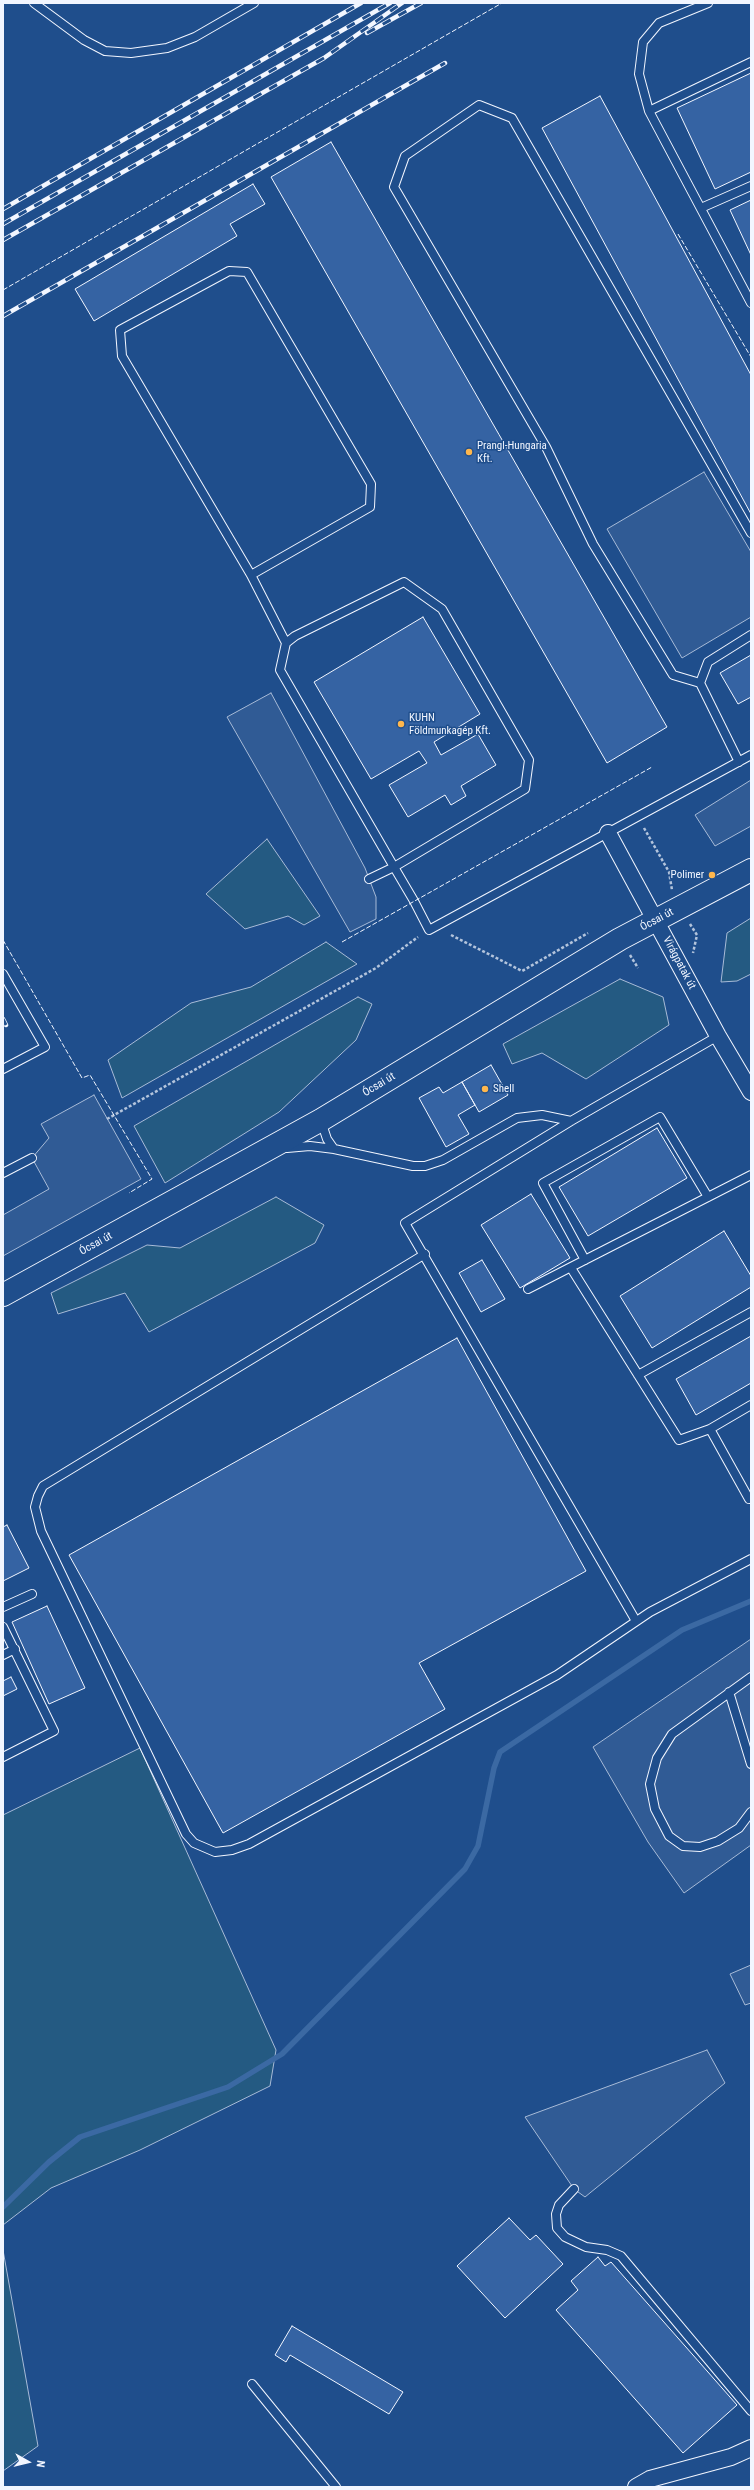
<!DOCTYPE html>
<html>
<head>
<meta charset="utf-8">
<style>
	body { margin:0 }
	#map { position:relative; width:754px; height:2490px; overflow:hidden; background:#1f4e8c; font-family:"Roboto Condensed",sans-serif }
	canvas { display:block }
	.frame { position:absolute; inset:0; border:4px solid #f2f6ff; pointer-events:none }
	.north { position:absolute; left:8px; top:2442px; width:40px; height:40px; -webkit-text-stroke:3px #1f4e8c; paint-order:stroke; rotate:98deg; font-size:11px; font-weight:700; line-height:16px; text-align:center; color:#f2f6ff }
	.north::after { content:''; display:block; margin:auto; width:14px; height:18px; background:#f2f6ff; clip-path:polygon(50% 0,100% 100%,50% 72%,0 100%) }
</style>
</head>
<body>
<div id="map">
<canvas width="754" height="2490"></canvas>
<div class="frame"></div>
<div class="north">N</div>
</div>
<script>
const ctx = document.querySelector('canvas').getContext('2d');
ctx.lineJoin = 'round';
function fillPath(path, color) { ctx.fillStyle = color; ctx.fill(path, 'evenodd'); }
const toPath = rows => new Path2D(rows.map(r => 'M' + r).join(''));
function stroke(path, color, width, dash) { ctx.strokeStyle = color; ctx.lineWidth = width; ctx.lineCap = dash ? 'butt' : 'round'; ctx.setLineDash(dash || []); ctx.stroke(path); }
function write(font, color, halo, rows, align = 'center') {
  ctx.font = font + ' "Roboto Condensed",sans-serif'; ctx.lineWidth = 3; ctx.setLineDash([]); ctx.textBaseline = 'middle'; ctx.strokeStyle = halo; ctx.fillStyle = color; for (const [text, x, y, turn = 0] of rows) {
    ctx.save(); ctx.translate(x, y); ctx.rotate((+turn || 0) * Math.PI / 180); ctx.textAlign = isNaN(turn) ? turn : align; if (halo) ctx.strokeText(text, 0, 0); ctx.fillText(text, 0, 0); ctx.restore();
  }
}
const green = toPath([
	[267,839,320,916,304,925,288,916,245,929,206,894,267,839],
	[751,918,751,974,737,981,721,982,727,933,751,918],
	[326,942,357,964,122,1098,108,1060,191,1003,251,987,326,942],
	[620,979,663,997,669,1025,586,1079,542,1053,512,1064,503,1044,620,979],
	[358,997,372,1004,356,1040,279,1112,165,1183,134,1126,358,997],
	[276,1197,324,1225,315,1243,149,1332,125,1293,58,1314,51,1293,147,1245,180,1248,276,1197],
	[140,1748,276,2050,270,2086,140,2150,51,2188,3,2225,3,1815,140,1748],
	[3,2250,38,2446,3,2471,3,2250]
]);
fillPath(green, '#245a82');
stroke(green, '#a8bbd7', 1);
const parking = toPath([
	[704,472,751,552,751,617,682,658,607,529,704,472],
	[271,693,365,868,376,897,376,919,350,932,227,717,271,693],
	[751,780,751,826,715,846,695,815,751,780],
	[94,1095,141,1179,3,1256,3,1215,49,1189,32,1158,49,1138,41,1124,94,1095],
	[751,1639,751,1845,684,1893,648,1842,593,1747,751,1639],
	[751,1965,751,2003,745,2005,730,1974,751,1965],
	[707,2050,725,2083,585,2197,574,2189,525,2117,707,2050]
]);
fillPath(parking, '#305b95');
stroke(parking, '#a8bbd7', 1);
stroke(toPath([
	[3,2207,49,2162,80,2137,228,2087,282,2054,465,1869,478,1846,494,1768,500,1752,682,1630,751,1601]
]), '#3b69a3', 5.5);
const building = toPath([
	[751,73,751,172,715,189,677,108,751,73],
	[600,96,751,375,751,514,542,128,600,96],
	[331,142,667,727,607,763,271,177,331,142],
	[253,184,265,204,230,224,237,236,94,321,75,289,253,184],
	[751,200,751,255,730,210,751,200],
	[423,617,480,714,434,742,441,755,478,734,496,765,461,786,466,796,451,805,445,795,408,817,389,785,427,763,419,751,371,779,314,682,423,617],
	[751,655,751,697,738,704,720,673,751,655],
	[491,1065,508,1095,479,1112,462,1082,491,1065],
	[462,1082,475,1105,458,1115,469,1134,446,1147,419,1098,439,1087,443,1093,462,1082],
	[657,1128,687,1178,588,1236,559,1187,657,1128],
	[531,1194,570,1258,520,1288,481,1225,531,1194],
	[724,1231,751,1276,751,1287,652,1348,620,1296,724,1231],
	[482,1260,505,1299,481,1312,459,1273,482,1260],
	[751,1336,751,1383,696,1415,676,1379,751,1336],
	[457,1338,586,1571,419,1663,445,1709,223,1833,69,1555,457,1338],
	[7,1525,29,1568,3,1581,3,1527,7,1525],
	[47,1606,85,1688,49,1704,12,1622,47,1606],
	[11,1677,17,1689,3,1696,3,1681,11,1677],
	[509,2218,530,2240,536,2235,563,2264,505,2318,457,2266,509,2218],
	[598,2257,605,2266,611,2262,737,2405,683,2453,556,2310,578,2290,571,2281,598,2257],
	[292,2326,403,2392,389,2414,290,2355,286,2362,275,2355,292,2326]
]);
fillPath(building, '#3563a3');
stroke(building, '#f2f6ff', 1);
const service = toPath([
	[34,3,84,40,105,51,131,53,167,48,195,37,254,3],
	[751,62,649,111,751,303],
	[649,111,639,74,643,42,659,23,708,3],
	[701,208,751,186],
	[251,575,370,507,371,484,247,272,229,271,120,330,122,356,251,575,286,643],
	[700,683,708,662,751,635],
	[739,762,700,683,673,675,593,544,546,447,394,187,405,156,479,105,512,118,751,533],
	[369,879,394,867,525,789,529,760,442,609,404,582,295,636,286,643,280,670,394,867,414,901,429,930,751,755],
	[3,974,45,1047,3,1069],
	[321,1121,327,1139,334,1149,413,1166,425,1166,443,1160,517,1118,542,1115,571,1121],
	[287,1148,310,1146,334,1149],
	[3,1173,32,1158],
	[425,1254,43,1486,38,1496,35,1507,41,1531,186,1834,194,1843,215,1852,232,1850,249,1844,557,1675,650,1612,751,1559],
	[585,1260,543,1183,660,1117,708,1197],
	[571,1268,679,1440,710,1429],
	[528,1289,751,1175],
	[638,1375,751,1312],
	[751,1405,710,1429,749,1499,751,1498],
	[3,1607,32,1594],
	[636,1621,405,1223,571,1121,718,1036],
	[3,1627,54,1731,3,1757],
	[3,1655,15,1649],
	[751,1677,672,1734,657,1758,650,1784,655,1809,669,1836,683,1846,700,1847,718,1841,739,1828,751,1812],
	[729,1692,751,1764],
	[574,2189,559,2205,556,2214,557,2228,565,2237,586,2247,607,2250,621,2256,751,2411],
	[252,2384,336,2487]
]);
const minor = toPath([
	[608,833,718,1036,751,1092],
	[636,2487,650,2479,731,2457,751,2448]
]);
const primary = toPath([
	[3,1295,321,1120,620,939,751,870]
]);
stroke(service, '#f2f6ff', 10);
stroke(minor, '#f2f6ff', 18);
stroke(primary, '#f2f6ff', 24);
stroke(toPath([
	[644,828,669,872,672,890],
	[690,924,697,935,693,953],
	[451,935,522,971,588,933],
	[630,955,638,968],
	[107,1119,376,968,418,937]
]), '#b3c4dc', 2.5, [3, 2]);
stroke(service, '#1f4e8c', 8);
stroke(minor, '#1f4e8c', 16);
stroke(primary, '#1f4e8c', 22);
const rail = toPath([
	[367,33,421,3],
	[3,209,361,3],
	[3,224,390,3],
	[3,240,324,58,402,3],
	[3,316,445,63],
	[3,1019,6,1025]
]);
stroke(rail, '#f2f6ff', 4.5);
stroke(rail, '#1f4e8c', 3, [9]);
stroke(toPath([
	[678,234,751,357],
	[3,290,502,3],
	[3,940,82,1078,90,1075,152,1179,129,1193],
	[342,942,652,767]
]), '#f2f6ff', 1, [5, 2]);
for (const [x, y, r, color] of [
	[469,452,4,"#ffb74d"],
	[401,724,4,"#ffb74d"],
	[712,875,4,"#ffb74d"],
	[485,1089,4,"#ffb74d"]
]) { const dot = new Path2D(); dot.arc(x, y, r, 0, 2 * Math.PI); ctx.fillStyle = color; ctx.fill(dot); stroke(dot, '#1f4e8c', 1.5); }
write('11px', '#f2f6ff', '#1f4e8c', [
	["Prangl-Hungaria",477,446],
	["Kft.",477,459],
	["KUHN",409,718],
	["Földmunkagép Kft.",409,731],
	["Polimer",704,875,"right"],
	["Shell",493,1089]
], 'left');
write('11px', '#f2f6ff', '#1f4e8c', [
	["Ócsai út",657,920,-28],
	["Virágpatak út",679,963,62],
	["Ócsai út",379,1085,-31],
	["Ócsai út",96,1244,-29]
]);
</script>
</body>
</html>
